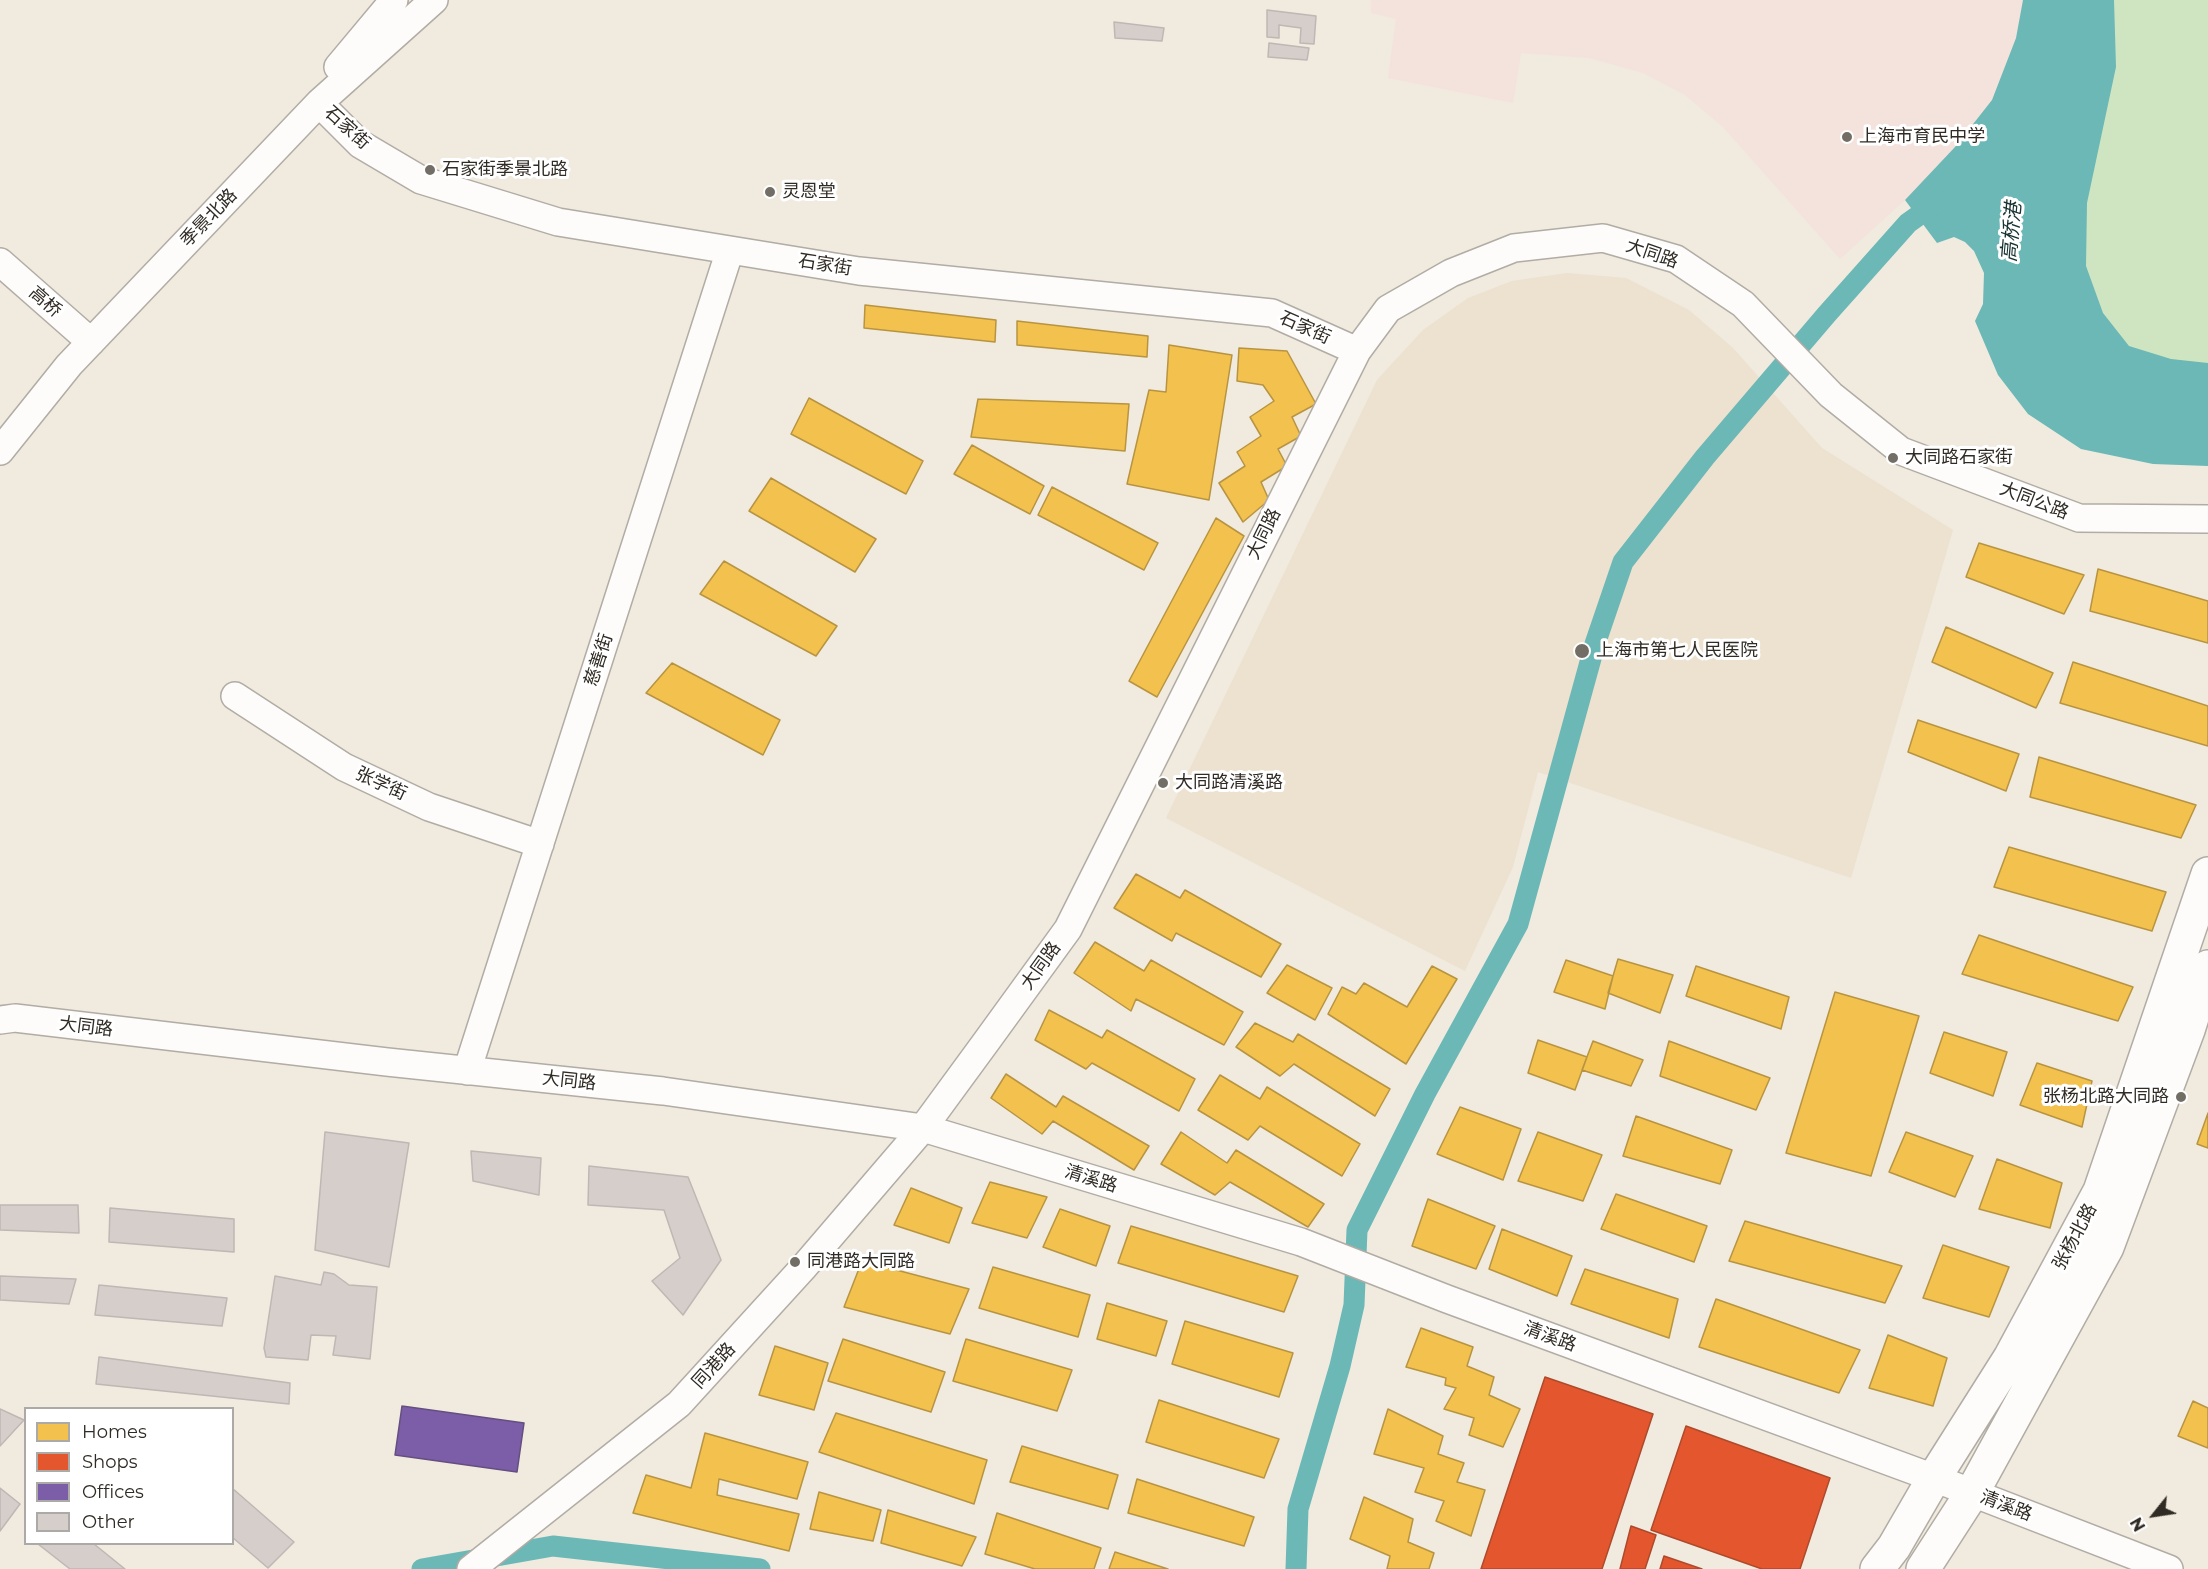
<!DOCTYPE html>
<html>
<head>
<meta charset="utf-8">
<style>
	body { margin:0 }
	#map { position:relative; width:2208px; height:1569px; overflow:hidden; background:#f0eadf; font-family:Montserrat,sans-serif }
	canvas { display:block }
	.legend { position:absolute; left:24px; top:1407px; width:210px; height:138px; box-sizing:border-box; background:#fff; border:2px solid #acaaa7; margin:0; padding:8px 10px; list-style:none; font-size:18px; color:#302b24 }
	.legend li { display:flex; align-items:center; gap:12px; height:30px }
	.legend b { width:30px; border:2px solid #acaaa7 }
	.north { position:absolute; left:2124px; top:1485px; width:60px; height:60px; -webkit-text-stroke:4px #fff; paint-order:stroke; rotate:240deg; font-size:16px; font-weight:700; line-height:24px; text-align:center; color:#302b24 }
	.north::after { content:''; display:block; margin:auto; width:21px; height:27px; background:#302b24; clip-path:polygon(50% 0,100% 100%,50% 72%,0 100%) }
</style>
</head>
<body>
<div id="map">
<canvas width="2208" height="1569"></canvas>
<ul class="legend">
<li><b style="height:16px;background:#f2c14e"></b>Homes</li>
<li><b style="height:16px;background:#e4572e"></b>Shops</li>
<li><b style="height:16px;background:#7b5ea7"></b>Offices</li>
<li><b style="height:16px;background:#d6cecb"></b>Other</li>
</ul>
<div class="north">N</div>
</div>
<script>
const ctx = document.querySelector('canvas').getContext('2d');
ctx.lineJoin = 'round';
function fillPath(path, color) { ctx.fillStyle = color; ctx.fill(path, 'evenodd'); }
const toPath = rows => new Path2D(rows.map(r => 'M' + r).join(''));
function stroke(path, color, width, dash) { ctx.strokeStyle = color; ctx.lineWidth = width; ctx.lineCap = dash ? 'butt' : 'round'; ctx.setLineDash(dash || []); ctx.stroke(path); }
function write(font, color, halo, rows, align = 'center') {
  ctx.font = font + ' Montserrat,"Noto Sans SC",sans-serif'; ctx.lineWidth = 6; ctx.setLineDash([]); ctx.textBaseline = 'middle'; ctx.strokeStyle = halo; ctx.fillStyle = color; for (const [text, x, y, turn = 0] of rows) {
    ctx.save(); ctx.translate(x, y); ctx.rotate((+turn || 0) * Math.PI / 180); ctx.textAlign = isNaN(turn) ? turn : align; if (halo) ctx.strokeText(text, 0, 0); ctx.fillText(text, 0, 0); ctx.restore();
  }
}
fillPath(toPath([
	[1567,273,1626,278,1689,310,1733,348,1822,448,1953,530,1851,878,1538,772,1513,867,1465,971,1166,818,1377,380,1423,330,1468,298,1512,281]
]), '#ede1cf');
fillPath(toPath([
	[1371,0,2023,0,2024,1,2016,38,1992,100,1955,147,1905,200,1840,259,1723,127,1685,95,1643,73,1589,58,1521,53,1513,103,1388,78,1396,19,1371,13]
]), '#f4e2dc');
fillPath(toPath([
	[2086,0,2208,0,2208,407,2088,342,2070,144]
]), '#cfe5c1');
fillPath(toPath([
	[2023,0,2114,0,2116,67,2087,203,2086,266,2103,313,2129,346,2171,359,2208,363,2208,466,2153,464,2081,449,2028,414,1998,375,1975,321,1983,304,1984,273,1974,251,1965,242,1954,237,1937,243,1905,200,1955,147,1992,100,2016,38]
]), '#6bb8b6');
const homes = toPath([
	[865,305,996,320,995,342,864,328,865,305],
	[1017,321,1148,336,1147,357,1017,345,1017,321],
	[1169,345,1232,355,1209,500,1127,484,1149,390,1166,392,1169,345],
	[1239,348,1287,351,1316,404,1292,417,1301,436,1278,449,1287,466,1261,482,1269,500,1243,522,1219,483,1245,466,1237,452,1261,436,1250,417,1274,401,1263,385,1237,381,1239,348],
	[809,398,923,461,906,494,791,434,809,398],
	[978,399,1129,404,1125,451,971,437,978,399],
	[972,445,1044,486,1030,514,954,474,972,445],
	[771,478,876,539,855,572,749,511,771,478],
	[1052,487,1158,543,1144,570,1038,515,1052,487],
	[1216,518,1244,536,1157,697,1129,681,1216,518],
	[1979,543,2084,575,2064,614,1966,577,1979,543],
	[724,561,837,626,816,656,700,594,724,561],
	[2098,569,2208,601,2208,643,2090,611,2098,569],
	[1946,627,2053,673,2036,708,1932,662,1946,627],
	[2073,662,2208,706,2208,746,2060,703,2073,662],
	[672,663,780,720,763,755,646,693,672,663],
	[1918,720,2019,754,2006,791,1908,752,1918,720],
	[2039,757,2196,805,2181,838,2030,797,2039,757],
	[2009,847,2166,892,2152,931,1994,887,2009,847],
	[1136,874,1180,898,1185,890,1281,944,1261,977,1176,933,1172,941,1114,908,1136,874],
	[1979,935,2133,987,2118,1021,1962,974,1979,935],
	[1095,942,1144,971,1151,960,1243,1012,1224,1045,1136,999,1131,1011,1074,973,1095,942],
	[1618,959,1673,975,1660,1013,1608,993,1618,959],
	[1566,960,1613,976,1605,1009,1554,992,1566,960],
	[1287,965,1332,988,1315,1020,1267,993,1287,965],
	[1432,966,1457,979,1406,1064,1328,1014,1342,987,1356,994,1364,983,1407,1007,1432,966],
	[1696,966,1789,997,1781,1029,1686,996,1696,966],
	[1835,992,1919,1016,1871,1176,1786,1153,1835,992],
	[1049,1010,1102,1038,1107,1030,1195,1079,1179,1111,1092,1063,1086,1069,1035,1040,1049,1010],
	[1255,1023,1293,1042,1298,1034,1390,1089,1375,1116,1294,1064,1280,1076,1236,1047,1255,1023],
	[1944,1032,2007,1052,1993,1096,1930,1073,1944,1032],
	[1538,1040,1587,1057,1575,1090,1528,1073,1538,1040],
	[1593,1041,1643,1060,1631,1086,1582,1070,1593,1041],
	[1669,1041,1770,1078,1756,1110,1660,1076,1669,1041],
	[2037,1063,2092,1081,2082,1127,2020,1105,2037,1063],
	[1006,1074,1056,1107,1063,1096,1149,1146,1134,1170,1053,1121,1042,1134,991,1098,1006,1074],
	[1220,1075,1260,1099,1267,1087,1360,1144,1342,1176,1260,1126,1248,1140,1198,1110,1220,1075],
	[1460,1107,1521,1129,1503,1180,1437,1154,1460,1107],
	[2208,1113,2208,1148,2197,1144,2208,1113],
	[1636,1116,1732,1150,1720,1184,1623,1156,1636,1116],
	[1181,1132,1227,1163,1236,1150,1324,1204,1308,1227,1230,1182,1215,1195,1161,1164,1181,1132],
	[1538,1132,1602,1155,1583,1201,1518,1181,1538,1132],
	[1906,1132,1973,1156,1955,1197,1889,1172,1906,1132],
	[1997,1159,2062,1183,2050,1228,1979,1209,1997,1159],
	[990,1182,1047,1197,1027,1238,972,1223,990,1182],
	[911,1188,962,1208,949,1243,894,1225,911,1188],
	[1616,1194,1707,1226,1694,1262,1601,1229,1616,1194],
	[1428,1199,1495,1226,1476,1269,1412,1246,1428,1199],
	[1060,1209,1110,1226,1096,1266,1043,1247,1060,1209],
	[1745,1221,1902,1266,1885,1303,1729,1261,1745,1221],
	[1131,1226,1298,1276,1284,1312,1118,1263,1131,1226],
	[1502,1229,1572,1256,1557,1296,1489,1269,1502,1229],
	[1943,1245,2009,1267,1989,1317,1923,1298,1943,1245],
	[862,1261,969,1289,950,1334,844,1307,862,1261],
	[993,1267,1090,1295,1078,1337,979,1308,993,1267],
	[1585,1269,1678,1299,1669,1338,1571,1304,1585,1269],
	[1716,1299,1860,1350,1839,1393,1699,1347,1716,1299],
	[1107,1303,1167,1321,1156,1356,1097,1339,1107,1303],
	[1185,1321,1293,1353,1279,1397,1172,1364,1185,1321],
	[1421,1328,1473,1347,1467,1366,1494,1377,1489,1395,1520,1409,1503,1447,1469,1435,1474,1418,1444,1409,1456,1388,1445,1385,1446,1378,1406,1367,1421,1328],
	[1888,1335,1947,1358,1933,1406,1869,1388,1888,1335],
	[843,1339,945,1372,931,1412,828,1381,843,1339],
	[966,1339,1072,1370,1057,1411,953,1381,966,1339],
	[775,1346,828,1363,814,1410,759,1395,775,1346],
	[1159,1400,1279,1439,1264,1478,1146,1442,1159,1400],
	[2193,1401,2208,1408,2208,1448,2178,1436,2193,1401],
	[1388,1409,1443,1436,1438,1454,1464,1463,1457,1482,1485,1490,1471,1536,1436,1521,1444,1501,1415,1492,1424,1468,1374,1454,1388,1409],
	[836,1413,987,1460,974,1504,819,1452,836,1413],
	[705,1433,808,1462,797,1499,719,1479,717,1495,799,1514,789,1551,633,1513,646,1475,691,1488,705,1433],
	[1022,1446,1118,1475,1108,1509,1010,1482,1022,1446],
	[1137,1479,1254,1517,1244,1546,1128,1513,1137,1479],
	[819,1492,881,1510,873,1541,810,1529,819,1492],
	[1364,1497,1413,1519,1408,1542,1434,1553,1429,1569,1387,1569,1390,1556,1350,1539,1364,1497],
	[888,1510,976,1537,962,1566,881,1543,888,1510],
	[997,1513,1101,1548,1094,1569,1035,1569,985,1554,997,1513],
	[1115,1552,1168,1569,1109,1569,1115,1552]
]);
fillPath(homes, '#f2c14e');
stroke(homes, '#b89441', 1.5);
const shops = toPath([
	[1545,1377,1653,1414,1602,1569,1481,1569,1545,1377],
	[1686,1426,1830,1478,1800,1569,1762,1569,1651,1530,1686,1426],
	[1631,1526,1656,1535,1645,1569,1620,1569,1631,1526],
	[1664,1556,1702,1569,1660,1569,1664,1556]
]);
fillPath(shops, '#e4572e');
stroke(shops, '#ae4a2b', 1.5);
const offices = toPath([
	[402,1406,524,1423,517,1472,395,1455,402,1406]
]);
fillPath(offices, '#7b5ea7');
stroke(offices, '#644f80', 1.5);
stroke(toPath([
	[422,1569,553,1546,760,1569],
	[1296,1569,1298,1509,1340,1366,1354,1305,1357,1230,1425,1094,1518,924,1595,644,1623,562,1705,457,1827,314,1908,223,1939,201]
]), '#6bb8b6', 21);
const building = toPath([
	[1267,10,1316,16,1314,44,1300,43,1301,28,1279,25,1279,38,1267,37,1267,10],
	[1114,22,1164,28,1162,41,1115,38,1114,22],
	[1269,43,1309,48,1307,60,1268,57,1269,43],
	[325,1132,409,1143,389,1267,315,1250,325,1132],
	[471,1151,541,1158,539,1195,473,1181,471,1151],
	[589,1166,688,1177,721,1260,683,1315,652,1281,680,1258,664,1210,588,1205,589,1166],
	[0,1205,78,1205,79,1233,0,1230,0,1205],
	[110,1208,234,1219,234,1252,109,1242,110,1208],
	[324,1272,334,1274,349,1285,377,1287,370,1359,333,1355,336,1336,311,1335,308,1360,266,1357,264,1348,275,1276,321,1285,324,1272],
	[0,1276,76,1279,69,1304,0,1300,0,1276],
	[99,1285,227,1298,222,1326,95,1315,99,1285],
	[99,1357,290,1383,289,1404,96,1384,99,1357],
	[0,1409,24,1420,0,1446,0,1409],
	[0,1488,20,1504,0,1531,0,1488],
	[232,1488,294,1542,268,1568,232,1537,232,1488],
	[38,1544,94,1544,125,1569,70,1569,38,1544]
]);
fillPath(building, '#d6cecb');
stroke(building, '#beb7b4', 1.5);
const minor = toPath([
	[338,67,394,0],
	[319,103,360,144,421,180,558,222,859,271,1272,313,1357,351],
	[0,262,91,342],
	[0,451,69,365,319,103,434,0],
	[235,696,344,767,429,807,540,844],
	[0,1020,15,1018,387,1062,663,1091,923,1128,1301,1242,1447,1299,1934,1478,2169,1569],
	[467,1071,730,250],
	[471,1569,679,1404,803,1268,923,1128,986,1042,1068,929,1357,351,1388,309,1451,273,1514,248,1603,238,1676,259,1743,304,1831,395,1901,451,2079,518,2208,519]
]);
const major = toPath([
	[1877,1569,1894,1547,1934,1478,2010,1358,2100,1191,2208,874],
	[1923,1569,1972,1493,2107,1247,2188,1030,2208,967]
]);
stroke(minor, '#b1aca4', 30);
stroke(major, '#b1aca4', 36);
stroke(minor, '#fdfcfa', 27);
stroke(major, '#fdfcfa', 33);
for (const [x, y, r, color] of [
	[1847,137,6,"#736e65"],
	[430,170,6,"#736e65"],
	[770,192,6,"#736e65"],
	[1893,458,6,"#736e65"],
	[1582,651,8,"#736e65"],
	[1163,783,6,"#736e65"],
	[2181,1097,6,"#736e65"],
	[795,1262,6,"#736e65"]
]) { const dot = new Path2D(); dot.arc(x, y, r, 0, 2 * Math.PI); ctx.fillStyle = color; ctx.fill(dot); stroke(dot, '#fff', 2); }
write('18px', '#302b24', '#fff', [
	["石家街",347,128,42],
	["季景北路",209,218,-46],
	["大同路",1652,254,19],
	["石家街",825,265,9],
	["高桥",45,302,41],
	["石家街",1305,328,24],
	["大同公路",2034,501,21],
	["大同路",1264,534,-64],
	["慈善街",599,660,-72],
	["张学街",381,784,25],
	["大同路",1041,966,-54],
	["大同路",86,1027,7],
	["大同路",569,1081,6],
	["清溪路",1091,1179,17],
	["张杨北路",2075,1237,-62],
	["清溪路",1550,1337,20],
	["同港路",714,1366,-48],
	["清溪路",2006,1506,21]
]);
write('18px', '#302b24', '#fff', [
	["上海市育民中学",1859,137],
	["石家街季景北路",442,170],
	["灵恩堂",782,192],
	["大同路石家街",1905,458],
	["上海市第七人民医院",1596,651],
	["大同路清溪路",1175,783],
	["张杨北路大同路",2169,1097,"right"],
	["同港路大同路",807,1262]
], 'left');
write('italic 20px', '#183131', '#fff', [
	["高桥港",2012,232,-85]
]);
</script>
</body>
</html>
